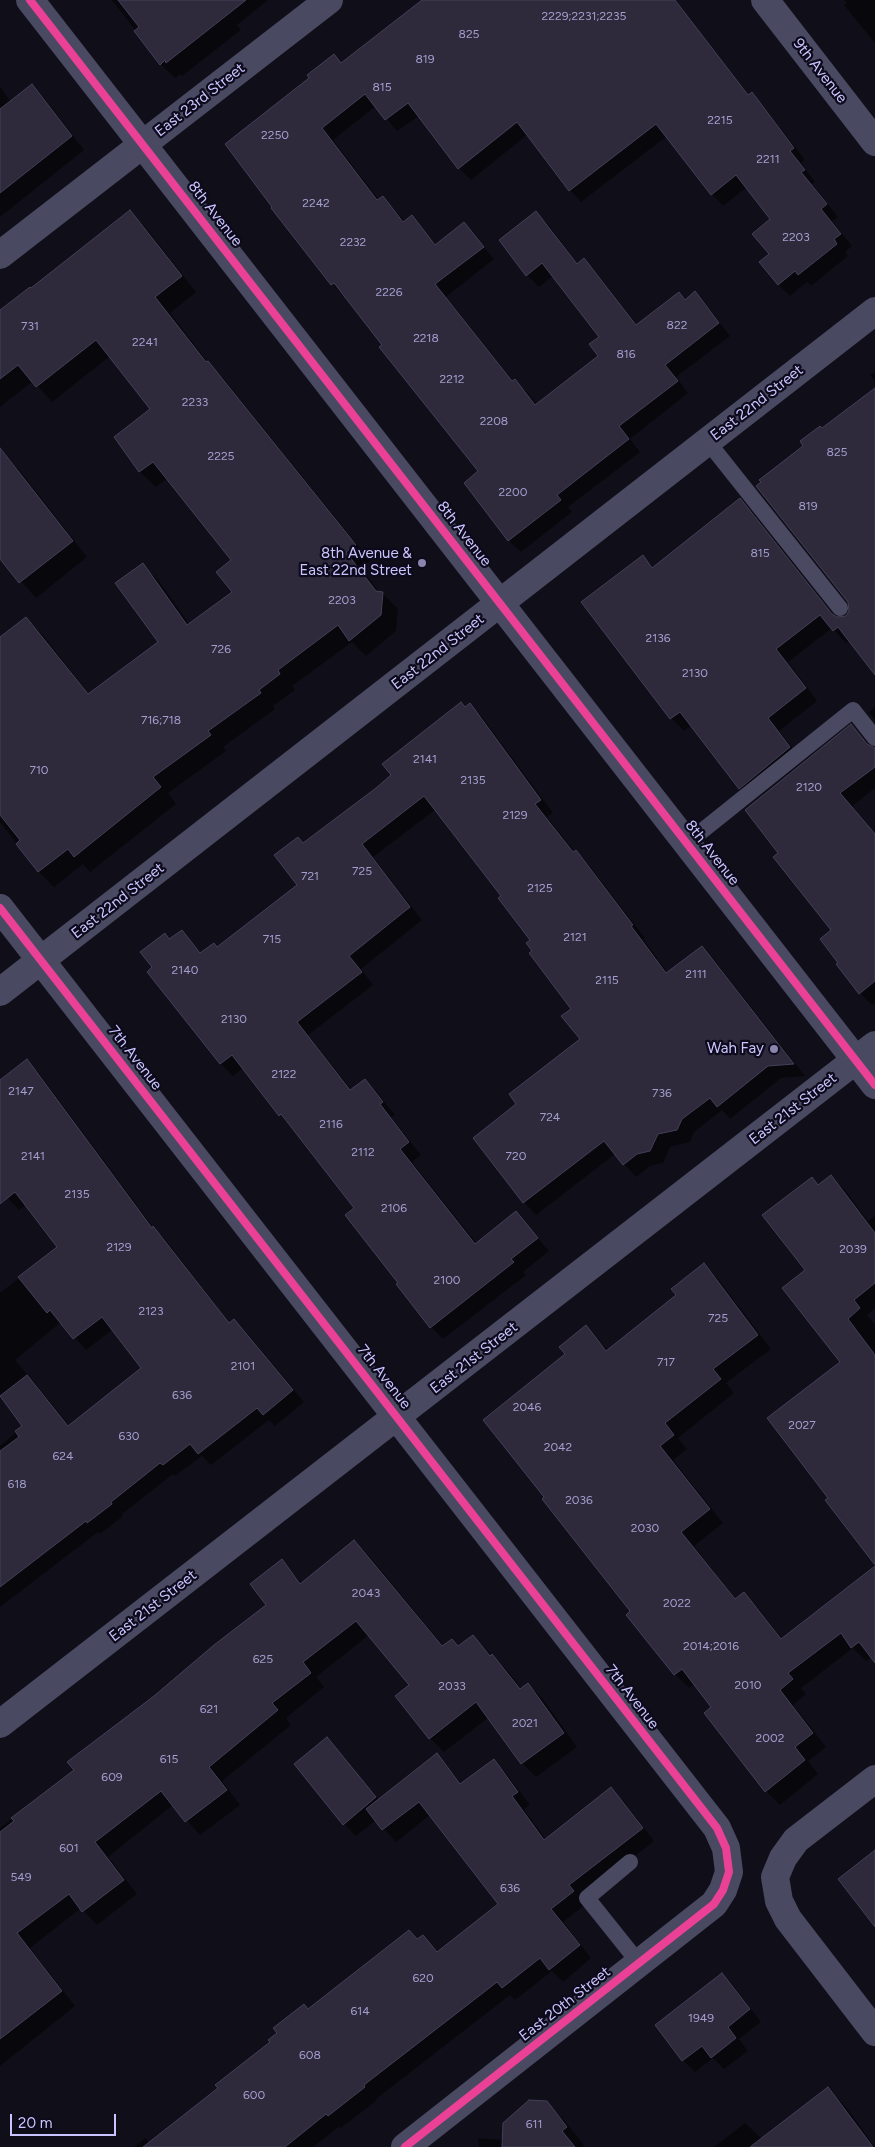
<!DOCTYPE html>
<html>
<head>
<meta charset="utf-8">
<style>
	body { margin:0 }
	#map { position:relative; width:875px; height:2147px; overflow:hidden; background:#100e18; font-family:Figtree,sans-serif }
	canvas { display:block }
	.scale { position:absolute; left:10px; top:2114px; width:106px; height:22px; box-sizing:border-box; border:2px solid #cbc5ff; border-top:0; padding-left:6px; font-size:15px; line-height:18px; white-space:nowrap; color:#cbc5ff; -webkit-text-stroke:4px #0d0a1c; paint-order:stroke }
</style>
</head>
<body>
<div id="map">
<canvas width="875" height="2147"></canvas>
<div class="scale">20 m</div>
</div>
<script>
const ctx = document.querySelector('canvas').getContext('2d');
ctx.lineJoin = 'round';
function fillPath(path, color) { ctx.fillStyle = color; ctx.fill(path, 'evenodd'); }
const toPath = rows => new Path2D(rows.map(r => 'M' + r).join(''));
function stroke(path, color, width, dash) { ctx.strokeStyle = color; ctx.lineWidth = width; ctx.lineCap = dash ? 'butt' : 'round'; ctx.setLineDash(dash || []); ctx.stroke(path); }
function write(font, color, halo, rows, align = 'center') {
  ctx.font = font + ' Figtree,sans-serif'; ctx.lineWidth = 4.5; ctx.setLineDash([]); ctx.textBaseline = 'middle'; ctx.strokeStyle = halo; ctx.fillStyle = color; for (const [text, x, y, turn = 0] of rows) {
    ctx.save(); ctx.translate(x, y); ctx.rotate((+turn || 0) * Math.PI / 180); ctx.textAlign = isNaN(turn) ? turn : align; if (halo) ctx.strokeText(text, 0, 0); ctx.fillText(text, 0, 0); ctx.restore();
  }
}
fillPath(toPath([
	[112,0,268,0,237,25,241,30,182,76,180,74,175,78,161,64],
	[424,0,676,0,749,96,751,94,763,106,805,160,801,163,815,182,812,184,838,217,832,221,852,246,845,252,848,256,811,286,807,282,790,296,778,284,770,255,772,219,747,187,723,206,712,194,667,136,581,202,570,190,527,135,471,180,459,168,419,116,397,131,376,106,333,140,379,200,383,197,405,222,412,217,436,245,464,224,494,259,446,297,514,382,515,381,527,392,537,405,600,356,601,337,553,276,539,287,527,275,501,241,536,213,548,224,578,265,584,260,596,272,638,326,685,301,694,293,706,305,730,336,676,377,688,393,630,439,640,452,568,507,572,512,521,552,509,541,465,483,480,472,345,295,343,296,332,284,311,79,334,55,342,64],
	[844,0,875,0,875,43,844,5,847,3],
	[32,86,45,99,84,150,0,217,0,87,11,102],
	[130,212,145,227,196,292,170,313,210,365,223,378,370,561,361,568,380,593,383,594,398,609,396,631,366,656,352,642,292,686,295,690,273,706,275,709,223,747,226,751,168,793,176,804,90,872,83,864,54,887,39,872,0,822,0,639,26,618,42,634,89,695,159,642,142,565,158,580,190,625,234,592,233,561,168,478,156,487,140,472,115,438,152,409,110,356,52,402,33,381,0,407,0,312,31,290],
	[875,372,875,381,870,375],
	[875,389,875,673,850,640,846,643,832,628,788,662,817,701,779,731,802,760,752,800,740,788,692,725,684,731,671,718,583,602,642,557,654,568,740,500,752,512,835,617,841,619,848,616,851,607,805,446,822,430],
	[5,456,20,471,87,557,36,598,0,557,0,460],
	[470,705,482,717,553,813,547,817,575,852,588,864,645,938,643,939,668,973,702,948,714,960,805,1076,781,1078,730,1119,722,1110,694,1132,690,1142,670,1147,663,1163,650,1166,636,1177,615,1154,536,1215,524,1202,518,1104,582,1040,572,1009,534,951,531,941,502,896,436,809,373,857,422,920,361,969,373,985,308,1035,352,1090,365,1080,377,1093,395,1115,391,1117,421,1155,412,1162,477,1244,516,1213,549,1251,523,1272,526,1275,443,1339,431,1327,400,1283,356,1208,243,1068,233,1076,220,1063,154,968,165,934,170,940,182,931,202,954,217,948,299,885,303,844,377,788],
	[875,707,875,720,869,712],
	[851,726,872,748,875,748,875,788,852,806,875,834,875,1003,872,1005,860,993,840,963,833,931,780,853],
	[26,1060,38,1072,153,1227,165,1239,230,1324,234,1321,246,1332,304,1402,275,1426,269,1420,211,1465,202,1456,175,1476,173,1474,122,1514,123,1516,100,1534,98,1532,0,1607,0,1446,23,1426,0,1397,0,1293,59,1247,26,1205,19,1210,2,1192,0,1193,0,1082],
	[61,1322,86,1350,113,1329,143,1368,70,1426,15,1360],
	[831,1177,845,1190,868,1221,875,1216,875,1308,867,1315,875,1325,875,1563,829,1498,842,1363,806,1270,812,1178,819,1186],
	[704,1265,718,1279,771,1349,726,1383,734,1393,678,1438,687,1449,673,1460,723,1523,694,1546,736,1600,744,1594,758,1608,782,1639,875,1568,875,1661,872,1657,866,1661,853,1648,801,1688,806,1694,793,1705,826,1747,808,1761,818,1774,780,1805,766,1791,713,1707,695,1684,689,1688,675,1674,627,1615,632,1612,546,1497,567,1354,586,1327,608,1351,678,1295],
	[354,1541,368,1555,444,1647,459,1647,473,1636,506,1669,522,1689,528,1684,542,1698,577,1747,536,1777,522,1763,489,1717,444,1752,430,1738,411,1685,369,1635,316,1677,324,1687,286,1718,291,1725,222,1781,240,1805,200,1835,173,1805,108,1857,137,1894,97,1925,81,1908,30,1948,75,2006,0,2066,0,1828,75,1770,155,1697,268,1605,282,1561,302,1584],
	[327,1739,379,1800,437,1755,462,1784,493,1761,506,1773,530,1805,524,1809,546,1840,611,1789,624,1802,654,1841,581,1898,586,1904,563,1922,591,1958,563,1982,552,1971,515,2000,510,1995,376,2099,377,2100,341,2128,340,2126,313,2147,134,2147,145,2138,150,2143,220,2088,309,2010,423,1936,438,1953,499,1904,430,1815,396,1842,376,1820,356,1836,344,1824],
	[722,1975,734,1987,761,2022,739,2039,748,2051,724,2069,713,2058,695,2072,683,2060],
	[828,2089,846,2107,875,2147,714,2147,745,2123,762,2139],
	[546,2103,565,2121,584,2145,582,2147,479,2147,478,2138,503,2140]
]), '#0007');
const building = toPath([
	[118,0,246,0,166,63,165,60,160,65,134,31,139,27,118,0],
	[422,0,675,0,748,95,752,92,794,148,790,151,805,170,801,172,827,204,821,209,841,234,834,239,837,244,798,275,795,271,778,285,759,262,769,254,752,234,770,219,736,175,711,195,656,124,569,191,517,122,458,169,408,103,385,120,365,94,322,128,377,200,383,196,403,222,412,215,435,245,464,222,484,247,435,284,512,381,515,379,535,405,598,356,589,344,599,337,542,263,526,276,499,240,536,211,577,264,584,258,636,325,679,292,685,300,695,291,719,323,665,365,678,381,619,426,629,439,557,495,561,500,508,541,464,483,478,471,379,347,382,345,334,283,331,285,271,208,272,207,225,144,309,78,307,75,334,54,341,63,422,0],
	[32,84,72,136,0,193,0,109,32,84],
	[130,210,182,276,155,297,206,362,208,361,356,545,346,552,376,591,383,592,381,615,349,641,338,625,278,670,280,674,259,690,261,693,208,731,211,735,153,777,161,787,74,857,68,849,38,872,16,844,20,840,0,815,0,637,26,617,88,694,158,642,115,583,143,563,187,625,232,592,216,572,231,560,153,462,139,472,114,437,150,409,96,340,36,387,18,365,0,379,0,310,30,287,31,288,130,210],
	[875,388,875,675,838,627,833,631,820,615,776,649,806,688,768,718,790,747,739,789,680,712,670,719,581,602,643,555,652,568,740,498,832,614,837,617,846,616,849,611,848,602,756,486,761,482,759,480,803,446,800,441,820,426,822,428,875,388],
	[0,448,73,541,19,583,0,559,0,448],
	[461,702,465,707,470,703,541,800,535,804,573,852,576,850,633,925,631,926,666,973,702,946,794,1064,768,1066,717,1107,710,1098,682,1119,677,1130,658,1134,650,1151,637,1154,623,1165,604,1141,523,1203,473,1138,516,1104,509,1094,580,1039,561,1016,571,1009,529,953,532,951,526,943,530,940,498,898,501,896,424,796,362,844,410,907,349,956,362,972,297,1022,350,1090,365,1079,383,1102,380,1104,409,1142,400,1149,475,1244,516,1211,538,1238,511,1259,514,1262,430,1328,396,1284,398,1283,345,1215,354,1208,281,1114,279,1116,232,1055,220,1064,147,972,152,967,140,952,165,933,169,939,182,930,200,953,214,943,217,947,297,885,274,855,298,837,303,843,376,788,391,775,382,764,461,702],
	[851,724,867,744,875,748,875,767,840,793,875,834,875,981,859,994,836,964,838,963,820,939,831,930,773,857,778,853,745,810,851,724],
	[27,1059,152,1228,153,1226,229,1323,234,1319,293,1390,263,1415,257,1408,198,1454,190,1444,163,1465,160,1463,111,1502,112,1504,87,1523,86,1521,0,1587,0,1451,19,1437,15,1431,22,1426,0,1396,27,1375,68,1426,141,1368,102,1317,73,1339,50,1310,47,1313,18,1277,57,1247,15,1192,0,1204,0,1080,27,1059],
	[831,1175,875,1233,875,1283,854,1300,860,1308,848,1319,875,1355,875,1565,825,1500,828,1498,767,1418,840,1362,782,1288,805,1270,762,1215,812,1177,818,1185,831,1175],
	[704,1263,758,1335,713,1369,721,1379,665,1423,674,1435,660,1446,710,1509,681,1532,735,1599,744,1592,781,1639,875,1566,875,1663,859,1642,851,1648,841,1633,788,1673,793,1679,780,1690,813,1733,795,1747,805,1760,765,1792,704,1713,711,1707,682,1669,674,1675,626,1615,630,1611,542,1499,544,1497,483,1420,565,1354,559,1347,586,1325,606,1351,676,1295,671,1289,704,1263],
	[354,1540,442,1646,452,1639,458,1646,473,1635,490,1656,492,1654,520,1689,528,1683,564,1733,521,1764,476,1702,429,1739,395,1696,409,1685,356,1621,303,1662,311,1673,272,1703,278,1710,209,1767,227,1790,185,1822,161,1791,95,1842,124,1880,82,1912,69,1894,17,1933,62,1991,0,2039,0,1832,14,1821,11,1818,74,1770,67,1762,154,1696,214,1645,266,1605,250,1584,282,1559,300,1584,354,1540],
	[327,1737,376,1797,343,1825,294,1764,327,1737],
	[437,1753,460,1784,494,1759,518,1792,512,1796,544,1840,611,1787,643,1828,569,1885,574,1891,551,1909,580,1945,549,1970,540,1958,502,1988,497,1982,364,2085,365,2087,328,2116,326,2114,285,2147,143,2147,218,2088,215,2085,270,2042,268,2040,277,2033,273,2028,304,2004,308,2009,409,1930,417,1939,423,1935,437,1952,498,1904,419,1802,382,1830,366,1809,437,1753],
	[875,1850,875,1927,838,1879,875,1850],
	[722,1973,750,2009,728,2027,736,2038,711,2058,702,2046,682,2061,655,2025,722,1973],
	[828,2087,873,2147,750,2147,828,2087],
	[529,2100,547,2101,567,2127,562,2131,575,2147,502,2147,503,2123,529,2100]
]);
fillPath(building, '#2e2a3c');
stroke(building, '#434058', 1);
stroke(toPath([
	[708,442,840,608],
	[687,843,853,710,875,738],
	[630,1862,587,1898,639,1963]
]), '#494961', 16);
stroke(toPath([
	[30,0,875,1085],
	[765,0,875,142],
	[0,255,329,0],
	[0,908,717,1828,726,1848,729,1872,723,1890,714,1904,405,2147],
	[0,992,875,311],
	[0,1724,875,1045],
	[875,1779,796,1840,783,1858,775,1877,779,1901,788,1919,875,2032]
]), '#494961', 28);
stroke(toPath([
	[30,0,875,1085],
	[0,908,717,1828,726,1848,729,1872,723,1890,714,1904,405,2147]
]), '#ea4096', 8);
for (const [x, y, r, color] of [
	[422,563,5,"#8a85ae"],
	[774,1049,5,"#8a85ae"]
]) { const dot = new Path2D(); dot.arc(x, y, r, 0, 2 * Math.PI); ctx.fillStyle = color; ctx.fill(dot); stroke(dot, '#0d0a1c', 2); }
write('12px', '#a49ece', null, [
	["2229;2231;2235",584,16],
	["825",469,34],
	["819",425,59],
	["815",382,87],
	["2215",720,120],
	["2250",275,135],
	["2211",768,159],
	["2242",316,203],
	["2203",796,237],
	["2232",353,242],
	["2226",389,292],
	["822",677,325],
	["731",30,326],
	["2218",426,338],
	["2241",145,342],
	["816",626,354],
	["2212",452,379],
	["2233",195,402],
	["2208",494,421],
	["825",837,452],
	["2225",221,456],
	["2200",513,492],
	["819",808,506],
	["815",760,553],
	["2203",342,600],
	["2136",658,638],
	["726",221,649],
	["2130",695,673],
	["716;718",161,720],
	["2141",425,759],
	["710",39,770],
	["2135",473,780],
	["2120",809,787],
	["2129",515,815],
	["725",362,871],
	["721",310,876],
	["2125",540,888],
	["2121",575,937],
	["715",272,939],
	["2140",185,970],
	["2111",696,974],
	["2115",607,980],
	["2130",234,1019],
	["2122",284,1074],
	["2147",21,1091],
	["736",662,1093],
	["724",550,1117],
	["2116",331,1124],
	["2112",363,1152],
	["2141",33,1156],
	["720",516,1156],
	["2135",77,1194],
	["2106",394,1208],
	["2129",119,1247],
	["2039",853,1249],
	["2100",447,1280],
	["2123",151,1311],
	["725",718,1318],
	["717",666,1362],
	["2101",243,1366],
	["636",182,1395],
	["2046",527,1407],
	["2027",802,1425],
	["630",129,1436],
	["2042",558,1447],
	["624",63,1456],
	["618",17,1484],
	["2036",579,1500],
	["2030",645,1528],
	["2043",366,1593],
	["2022",677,1603],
	["2014;2016",711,1646],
	["625",263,1659],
	["2010",748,1685],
	["2033",452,1686],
	["621",209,1709],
	["2021",525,1723],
	["2002",770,1738],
	["615",169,1759],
	["609",112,1777],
	["601",69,1848],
	["549",21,1877],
	["636",510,1888],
	["620",423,1978],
	["614",360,2011],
	["1949",701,2018],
	["608",310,2055],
	["600",254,2095],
	["611",534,2124]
]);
write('15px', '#cbc5ff', '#0d0a1c', [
	["9th Avenue",820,71,52],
	["East 23rd Street",200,100,-38],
	["8th Avenue",215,214,52],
	["East 22nd Street",757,403,-38],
	["8th Avenue",464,534,52],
	["East 22nd Street",438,652,-38],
	["8th Avenue",712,853,52],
	["East 22nd Street",118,901,-38],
	["7th Avenue",135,1058,52],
	["East 21st Street",793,1109,-38],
	["East 21st Street",474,1358,-38],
	["7th Avenue",384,1377,52],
	["East 21st Street",153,1606,-38],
	["7th Avenue",632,1697,52],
	["East 20th Street",565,2004,-38]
]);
write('15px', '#cbc5ff', '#0d0a1c', [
	["8th Avenue &",412,554],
	["East 22nd Street",412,571],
	["Wah Fay",764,1049]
], 'right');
</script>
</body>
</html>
